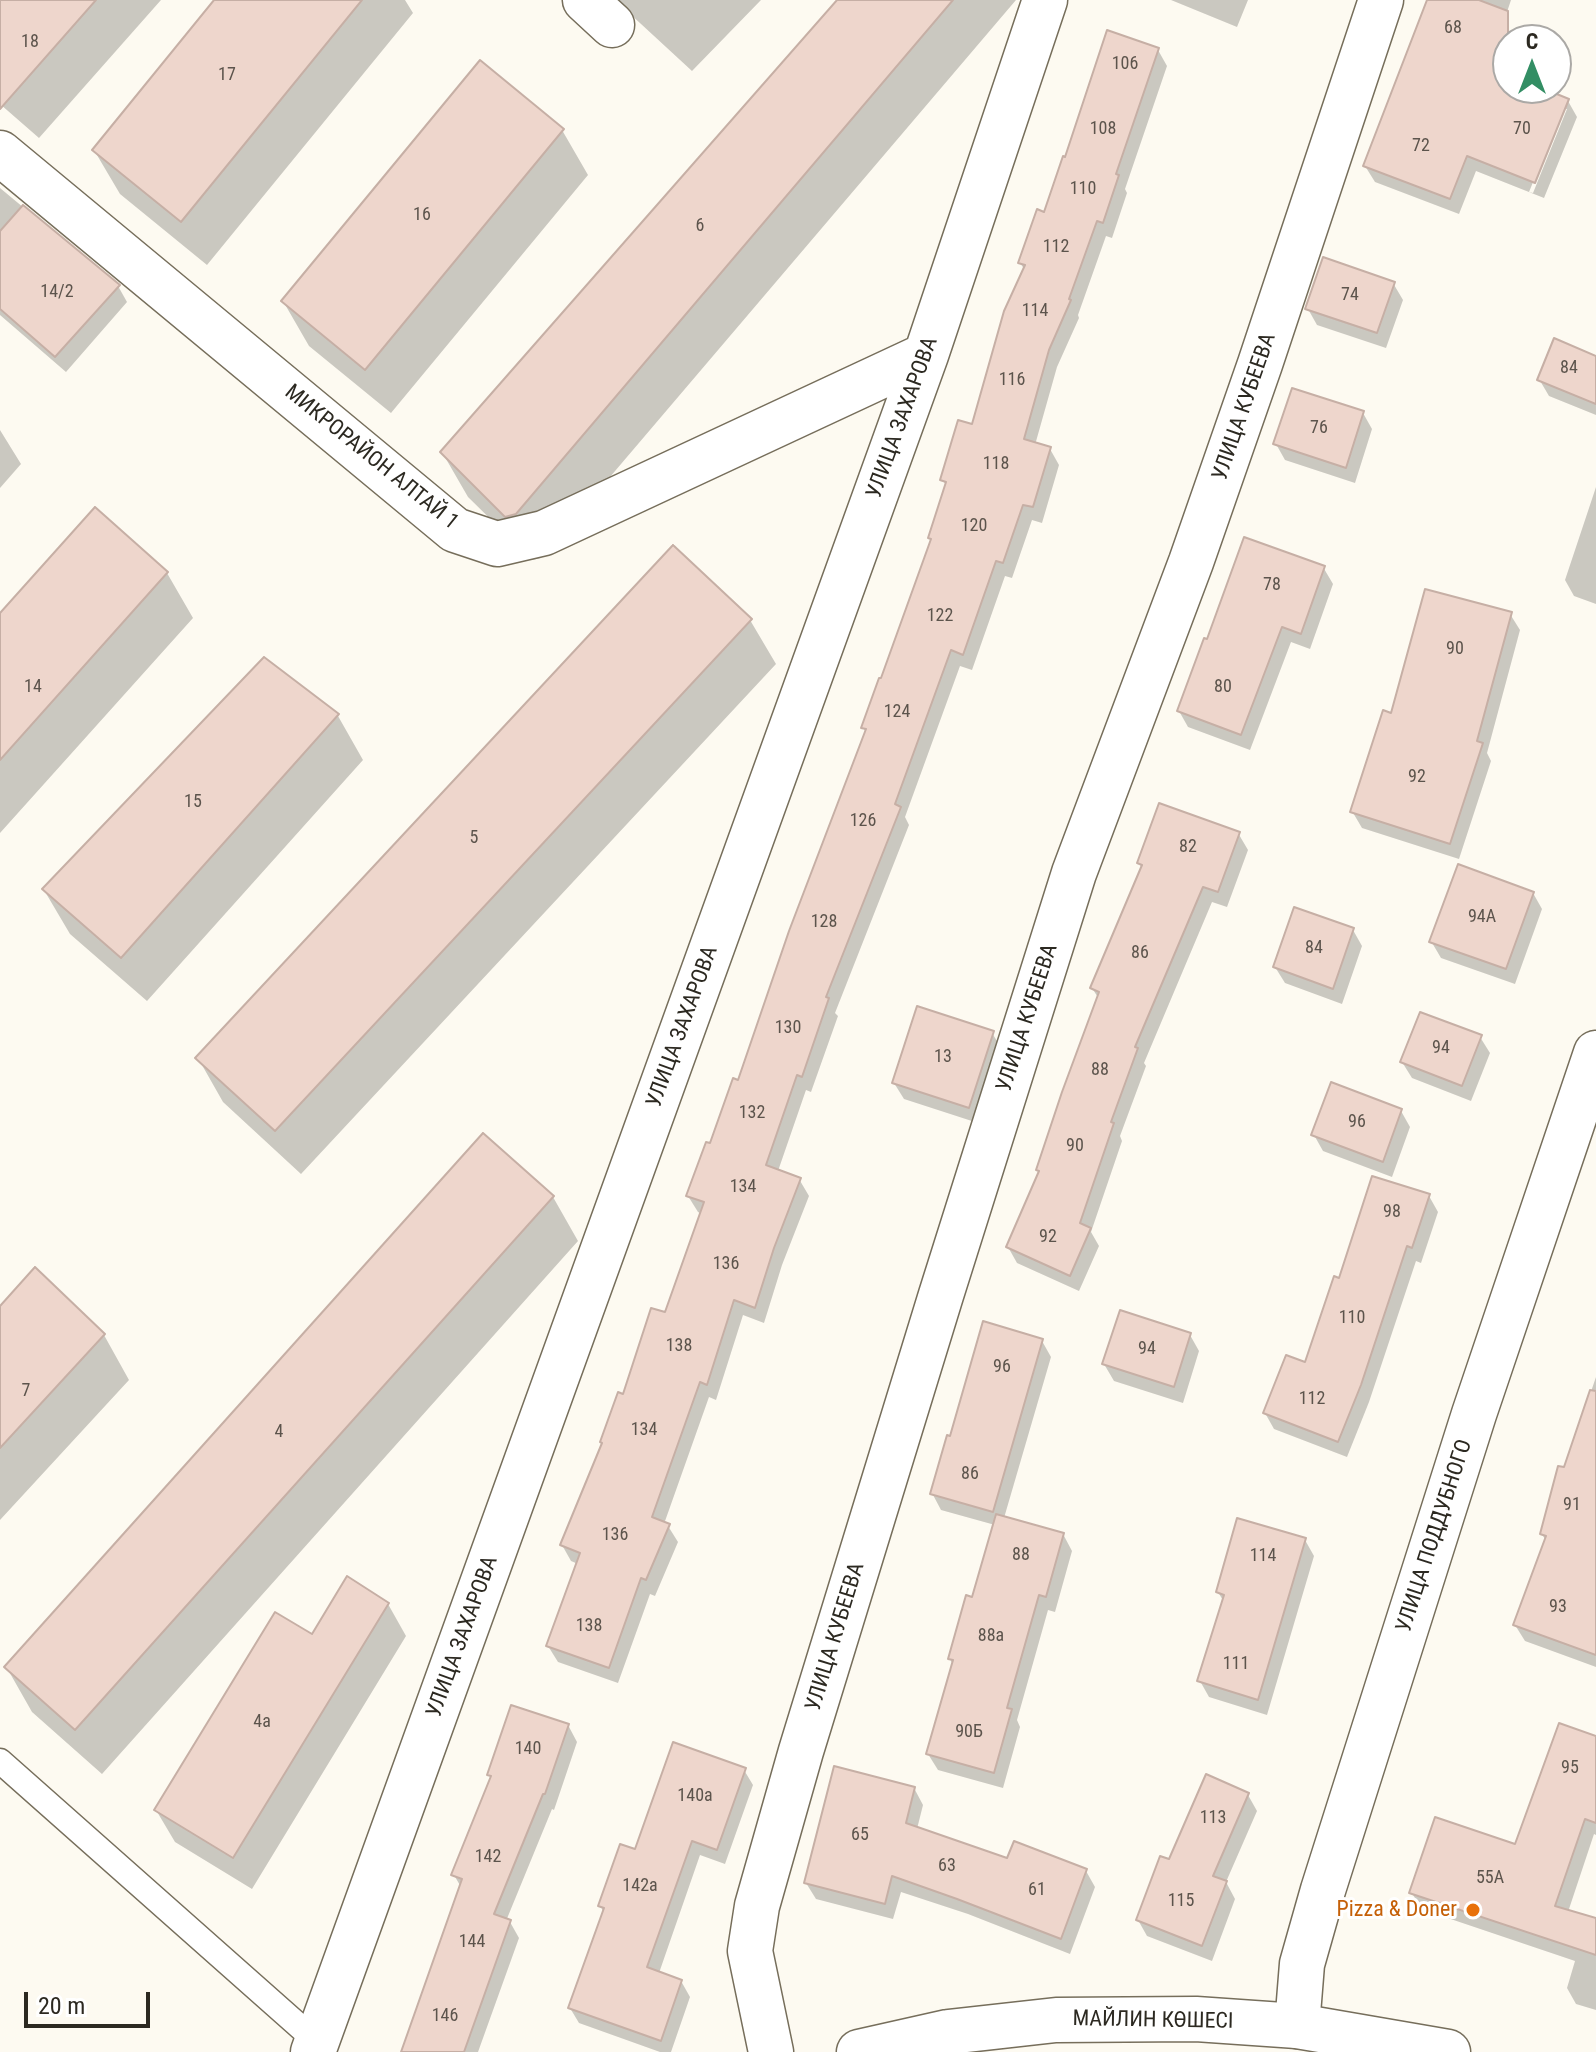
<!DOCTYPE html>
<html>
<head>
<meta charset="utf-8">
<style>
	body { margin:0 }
	#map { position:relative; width:1596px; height:2052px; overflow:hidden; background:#fdfaf1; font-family:"Roboto Condensed",sans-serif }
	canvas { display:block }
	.north { position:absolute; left:1492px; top:24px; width:80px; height:80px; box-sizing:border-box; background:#fff; border:2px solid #aba9a6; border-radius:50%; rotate:0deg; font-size:22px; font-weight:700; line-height:32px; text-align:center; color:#2c2921 }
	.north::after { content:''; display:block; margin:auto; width:28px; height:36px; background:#338e64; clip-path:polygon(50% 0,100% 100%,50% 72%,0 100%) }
	.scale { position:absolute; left:24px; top:1992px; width:126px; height:36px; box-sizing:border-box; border:4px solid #2c2921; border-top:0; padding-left:10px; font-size:24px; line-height:28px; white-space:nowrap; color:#2c2921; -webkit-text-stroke:6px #fff; paint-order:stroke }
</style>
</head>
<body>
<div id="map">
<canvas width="1596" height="2052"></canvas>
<div class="north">С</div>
<div class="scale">20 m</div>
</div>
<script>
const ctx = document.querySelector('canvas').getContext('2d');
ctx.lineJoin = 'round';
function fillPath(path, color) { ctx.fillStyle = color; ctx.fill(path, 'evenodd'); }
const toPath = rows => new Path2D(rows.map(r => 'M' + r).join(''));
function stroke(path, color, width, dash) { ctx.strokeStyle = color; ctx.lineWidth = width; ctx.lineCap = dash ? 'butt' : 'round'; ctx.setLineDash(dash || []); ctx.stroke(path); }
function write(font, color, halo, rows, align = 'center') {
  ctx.font = font + ' "Roboto Condensed",sans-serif'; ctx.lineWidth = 6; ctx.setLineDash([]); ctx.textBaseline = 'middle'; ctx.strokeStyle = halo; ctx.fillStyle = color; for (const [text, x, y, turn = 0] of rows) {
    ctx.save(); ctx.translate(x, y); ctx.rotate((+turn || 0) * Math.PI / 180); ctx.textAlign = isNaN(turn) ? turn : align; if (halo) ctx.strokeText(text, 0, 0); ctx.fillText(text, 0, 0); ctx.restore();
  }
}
fillPath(toPath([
	[0,0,161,0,39,138,0,104],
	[217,0,405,0,413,13,207,265,120,194,94,150],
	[615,0,761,0,692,71],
	[839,0,1016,0,541,558,532,560,468,497,442,452],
	[1171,0,1248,0,1237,27],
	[1429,0,1511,0,1504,21,1508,88,1536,88,1568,101,1577,117,1544,198,1476,171,1459,214,1375,182,1365,166],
	[1563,109,1567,109,1533,193,1529,192],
	[1158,50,1167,66,1125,189,1127,193,1112,238,1106,236,1078,315,1079,318,1057,367,1035,445,1050,449,1059,465,1042,523,1032,520,1012,578,1005,576,972,670,960,666,905,817,909,825,835,1013,838,1016,811,1092,806,1090,778,1171,799,1179,809,1196,782,1265,764,1323,743,1315,716,1400,709,1397,664,1524,668,1526,678,1542,655,1596,650,1594,618,1683,558,1662,548,1646,578,1564,571,1561,562,1545,624,1397,666,1315,702,1214,698,1212,688,1196,739,1082,866,733,863,727,932,541,930,538,947,487,943,480,973,426,1025,270,1020,263,1045,215],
	[562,130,588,175,391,413,309,346,283,301],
	[0,188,118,286,127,302,66,372,0,315],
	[1393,283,1403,300,1386,348,1317,325,1308,309],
	[1596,358,1596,415,1549,396,1539,379],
	[1363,413,1372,429,1355,483,1285,460,1276,444],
	[0,430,21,464,0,488],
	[1596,487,1596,604,1574,596,1565,580],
	[95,510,167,573,193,618,0,833,0,616],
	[1323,567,1333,584,1310,649,1291,642,1250,750,1188,727,1179,711],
	[1510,614,1520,630,1487,753,1491,761,1459,859,1362,828,1352,811,1393,715],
	[750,620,776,664,301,1174,223,1102,198,1058],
	[264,660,338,716,363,760,147,1001,70,934,44,890],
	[1238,833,1248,850,1227,907,1212,902,1144,1063,1146,1066,1120,1136,1122,1141,1091,1232,1099,1246,1079,1291,1017,1263,1008,1247,1040,1174,1038,1170,1099,999,1092,988,1142,868,1139,863],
	[1533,893,1542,909,1515,984,1441,958,1431,941],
	[1353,930,1362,946,1342,1004,1285,983,1275,967],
	[992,1033,1002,1049,978,1123,904,1099,894,1083],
	[1480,1037,1490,1053,1471,1101,1412,1078,1402,1062],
	[1401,1111,1410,1127,1392,1177,1323,1151,1314,1135],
	[1429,1196,1438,1212,1421,1263,1416,1261,1369,1402,1347,1457,1274,1429,1265,1413,1306,1365,1340,1280],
	[553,1197,578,1241,102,1774,32,1712,7,1668],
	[0,1309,104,1335,129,1380,0,1520],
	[1190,1335,1199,1351,1183,1403,1114,1381,1104,1364],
	[1042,1341,1051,1357,1004,1518,1063,1534,1072,1551,1055,1612,1048,1610,1017,1720,1020,1727,1003,1788,938,1770,928,1754,953,1665,950,1659,974,1599,995,1525,941,1510,932,1493,951,1439],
	[1596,1377,1596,1667,1525,1641,1515,1625,1546,1541,1542,1534],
	[1305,1540,1314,1556,1267,1715,1209,1697,1200,1681,1224,1602,1218,1592],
	[388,1604,406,1636,252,1889,175,1842,156,1810,313,1637],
	[568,1725,577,1742,554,1810,552,1809,506,1921,510,1922,519,1938,478,2052,403,2052,461,1887,454,1875,492,1779,489,1775],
	[1596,1738,1596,1835,1594,1834,1568,1912,1596,1920,1596,2010,1576,2004,1567,1988,1575,1961,1421,1909,1412,1893,1517,1847],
	[744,1770,753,1785,725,1864,700,1855,659,1973,681,1981,690,1997,671,2052,660,2052,579,2023,570,2008,604,1913,600,1905],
	[914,1788,923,1805,917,1829,1008,1861,1086,1871,1095,1887,1070,1954,968,1914,901,1892,893,1919,816,1899,806,1883],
	[1248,1795,1257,1811,1226,1882,1235,1899,1212,1961,1147,1936,1138,1920,1170,1862]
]), '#0003');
const building = toPath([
	[0,0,96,0,0,109,0,0],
	[214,0,362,0,181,222,92,150,214,0],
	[837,0,953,0,516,514,505,517,440,452,837,0],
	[1427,0,1479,0,1508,11,1508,88,1542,88,1569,99,1535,183,1467,156,1450,199,1363,166,1427,0],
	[1107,30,1159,48,1116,174,1119,175,1103,223,1097,221,1069,299,1071,300,1049,350,1024,439,1051,447,1033,507,1023,505,1003,563,996,561,963,655,951,650,895,804,901,807,826,997,829,998,802,1077,797,1075,766,1165,801,1178,774,1248,755,1308,734,1300,707,1385,700,1382,652,1517,670,1524,646,1580,641,1578,609,1668,546,1646,580,1553,560,1545,602,1443,600,1442,618,1392,623,1394,651,1308,665,1312,704,1202,686,1196,706,1142,710,1143,733,1078,738,1080,789,931,866,729,861,728,879,678,881,678,931,539,928,538,946,482,940,480,958,420,972,424,1004,311,1025,265,1018,263,1037,209,1044,212,1063,156,1065,157,1107,30],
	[480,60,564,129,365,370,281,301,480,60],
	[23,205,120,285,55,357,0,309,0,231,23,205],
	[1323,257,1395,282,1377,333,1305,309,1323,257],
	[1554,338,1596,356,1596,404,1537,380,1554,338],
	[1292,388,1364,411,1346,468,1273,444,1292,388],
	[95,507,168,572,0,760,0,613,95,507],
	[1244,537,1325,566,1301,634,1282,627,1241,735,1177,711,1204,638,1207,639,1244,537],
	[673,545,752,619,275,1131,195,1058,673,545],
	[1425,589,1512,612,1477,741,1483,743,1450,844,1350,812,1383,710,1391,713,1425,589],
	[264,657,339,714,121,958,42,889,264,657],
	[1159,803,1240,832,1218,892,1203,887,1135,1047,1138,1048,1111,1122,1114,1123,1080,1223,1091,1228,1070,1276,1006,1247,1039,1171,1036,1170,1062,1092,1099,992,1090,988,1142,865,1137,863,1159,803],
	[1458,864,1534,892,1506,969,1429,942,1458,864],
	[1294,907,1354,928,1333,989,1273,967,1294,907],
	[917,1006,994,1031,969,1108,892,1083,917,1006],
	[1420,1012,1482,1035,1462,1086,1400,1062,1420,1012],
	[1331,1082,1402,1109,1383,1162,1311,1135,1331,1082],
	[483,1133,554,1196,75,1730,4,1667,483,1133],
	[1372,1176,1430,1194,1412,1248,1407,1246,1361,1385,1338,1442,1263,1413,1286,1355,1305,1362,1334,1276,1339,1278,1372,1176],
	[35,1267,105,1334,0,1448,0,1306,35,1267],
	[1120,1310,1191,1333,1174,1387,1102,1364,1120,1310],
	[983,1321,1043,1339,993,1512,930,1494,947,1435,950,1436,983,1321],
	[1590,1390,1596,1391,1596,1655,1513,1625,1546,1536,1540,1534,1558,1466,1564,1467,1590,1390],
	[996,1514,1064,1533,1046,1597,1039,1595,1007,1708,1012,1709,994,1773,926,1754,953,1660,948,1659,966,1595,972,1597,996,1514],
	[1237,1518,1306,1538,1258,1700,1197,1681,1224,1595,1216,1592,1237,1518],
	[347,1576,389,1603,233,1858,154,1810,275,1612,312,1634,347,1576],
	[511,1705,569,1724,545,1794,543,1794,494,1914,511,1920,464,2052,401,2052,462,1879,451,1875,491,1776,487,1775,511,1705],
	[1559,1723,1596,1736,1596,1823,1585,1819,1555,1906,1596,1918,1596,1955,1409,1893,1435,1817,1515,1844,1559,1723],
	[673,1742,746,1768,717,1850,692,1841,647,1967,682,1980,661,2041,568,2008,604,1908,598,1906,620,1844,635,1849,673,1742],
	[834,1766,915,1787,906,1823,1007,1858,1014,1841,1087,1869,1061,1939,957,1899,892,1876,885,1904,804,1883,834,1766],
	[1206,1774,1249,1793,1213,1876,1227,1881,1202,1946,1136,1920,1160,1856,1169,1859,1206,1774]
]);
fillPath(building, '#eed6cc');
stroke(building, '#c6afa5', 2);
const service = toPath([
	[0,1761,316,2041]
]);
const minor = toPath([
	[585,0,612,25],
	[0,153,455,530,497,544,544,533,926,355],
	[1297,2026,1302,1964,1323,1890,1474,1414,1596,1053],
	[313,2052,926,355,1045,0],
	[771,2052,750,1951,757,1906,801,1751,941,1295,1074,873,1191,562,1260,364,1381,0]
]);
const primary = toPath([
	[859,2052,948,2032,1056,2020,1196,2019,1297,2026,1448,2052]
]);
stroke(service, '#766e5b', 27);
stroke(minor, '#766e5b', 47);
stroke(primary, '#766e5b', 47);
stroke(service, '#fff', 24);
stroke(minor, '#fff', 44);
stroke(primary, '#fff', 44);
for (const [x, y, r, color] of [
	[1473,1910,8,"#e8710a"]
]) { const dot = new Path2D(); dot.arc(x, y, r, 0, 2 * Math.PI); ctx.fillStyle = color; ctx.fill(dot); stroke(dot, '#fff', 3); }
write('18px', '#5c544c', null, [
	["68",1453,28],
	["18",30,42],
	["106",1125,64],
	["17",227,75],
	["108",1103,129],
	["70",1522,129],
	["72",1421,146],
	["110",1083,189],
	["16",422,215],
	["6",700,226],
	["112",1056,247],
	["14/2",57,292],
	["74",1350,295],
	["114",1035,311],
	["84",1569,368],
	["116",1012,380],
	["76",1319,428],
	["118",996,464],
	["120",974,526],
	["78",1272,585],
	["122",940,616],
	["90",1455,649],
	["14",33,687],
	["80",1223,687],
	["124",897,712],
	["92",1417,777],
	["15",193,802],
	["126",863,821],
	["5",474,838],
	["82",1188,847],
	["94А",1482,917],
	["128",824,922],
	["84",1314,948],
	["86",1140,953],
	["130",788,1028],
	["94",1441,1048],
	["13",943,1057],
	["88",1100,1070],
	["132",752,1113],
	["96",1357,1122],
	["90",1075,1146],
	["134",743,1187],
	["98",1392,1212],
	["92",1048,1237],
	["136",726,1264],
	["110",1352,1318],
	["138",679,1346],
	["94",1147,1349],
	["96",1002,1367],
	["7",26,1391],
	["112",1312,1399],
	["134",644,1430],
	["4",279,1432],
	["86",970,1474],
	["91",1572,1505],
	["136",615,1535],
	["88",1021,1555],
	["114",1263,1556],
	["93",1558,1607],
	["138",589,1626],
	["88а",991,1636],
	["111",1236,1664],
	["4а",262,1722],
	["90Б",969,1732],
	["140",528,1749],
	["95",1570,1768],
	["140а",695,1796],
	["113",1213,1818],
	["65",860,1835],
	["142",488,1857],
	["63",947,1866],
	["55А",1490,1878],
	["142а",640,1886],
	["61",1037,1890],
	["115",1181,1901],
	["144",472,1942],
	["146",445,2016]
]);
write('22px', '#2c2921', '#fff', [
	["УЛИЦА КУБЕЕВА",1245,407,-71],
	["УЛИЦА ЗАХАРОВА",903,418,-70],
	["МИКРОРАЙОН АЛТАЙ 1",371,458,39],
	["УЛИЦА КУБЕЕВА",1028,1018,-72],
	["УЛИЦА ЗАХАРОВА",683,1027,-70],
	["УЛИЦА ПОДДУБНОГО",1435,1536,-72],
	["УЛИЦА ЗАХАРОВА",463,1637,-70],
	["УЛИЦА КУБЕЕВА",836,1637,-73],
	["МАЙЛИН КӨШЕСІ",1153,2021,1]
]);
write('22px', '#c56008', '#fff', [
	["Pizza & Doner",1457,1910]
], 'right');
</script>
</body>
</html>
